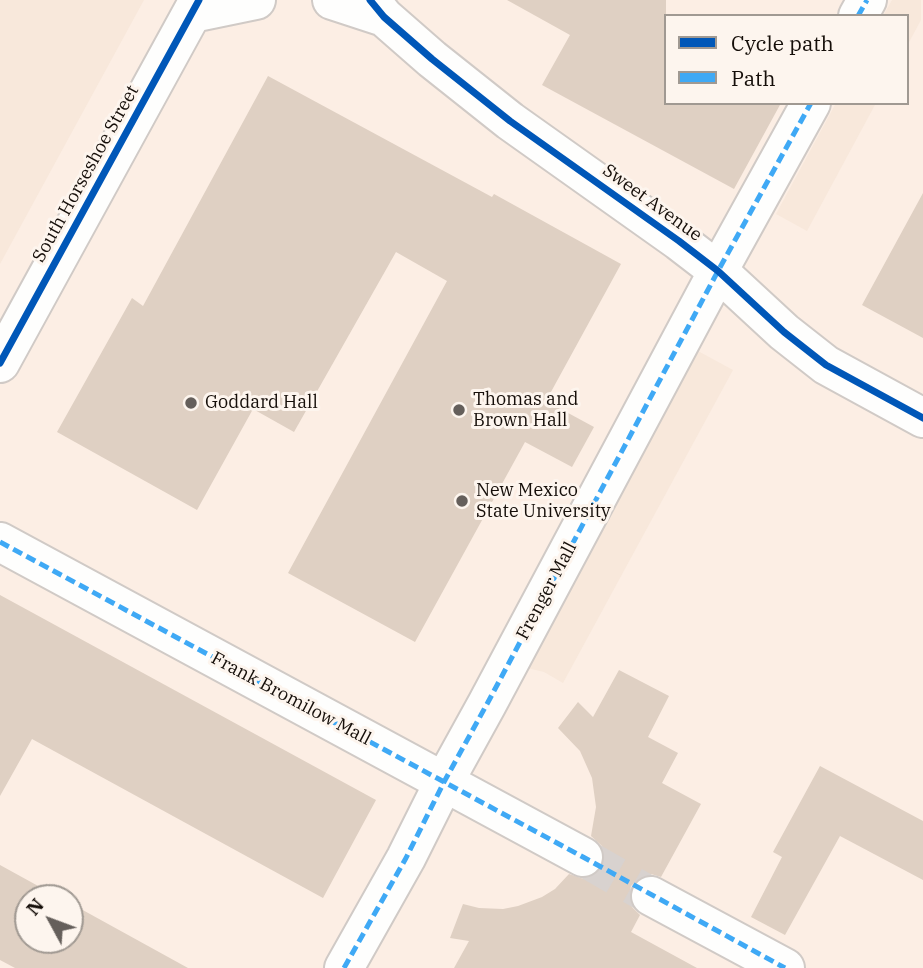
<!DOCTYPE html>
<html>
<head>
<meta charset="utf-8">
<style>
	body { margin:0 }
	#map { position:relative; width:923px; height:968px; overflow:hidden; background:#faf5f2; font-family:"IBM Plex Serif",serif }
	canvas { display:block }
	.legend { position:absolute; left:664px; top:14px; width:245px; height:91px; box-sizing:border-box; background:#fdf5ee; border:2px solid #a09992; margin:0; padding:9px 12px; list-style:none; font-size:21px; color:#150e09 }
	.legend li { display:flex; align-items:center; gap:14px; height:35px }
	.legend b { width:35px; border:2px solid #a09992 }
	.north { position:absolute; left:14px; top:884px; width:70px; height:70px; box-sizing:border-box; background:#fdf5ee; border:2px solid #a09992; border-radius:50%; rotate:311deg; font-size:19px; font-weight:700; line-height:28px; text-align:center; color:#150e09 }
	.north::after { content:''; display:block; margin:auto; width:24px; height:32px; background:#655f5b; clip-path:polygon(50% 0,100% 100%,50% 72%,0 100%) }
</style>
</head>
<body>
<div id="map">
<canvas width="923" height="968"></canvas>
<ul class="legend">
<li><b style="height:9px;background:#0057b8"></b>Cycle path</li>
<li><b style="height:9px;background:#3fa9f5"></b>Path</li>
</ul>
<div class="north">N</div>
</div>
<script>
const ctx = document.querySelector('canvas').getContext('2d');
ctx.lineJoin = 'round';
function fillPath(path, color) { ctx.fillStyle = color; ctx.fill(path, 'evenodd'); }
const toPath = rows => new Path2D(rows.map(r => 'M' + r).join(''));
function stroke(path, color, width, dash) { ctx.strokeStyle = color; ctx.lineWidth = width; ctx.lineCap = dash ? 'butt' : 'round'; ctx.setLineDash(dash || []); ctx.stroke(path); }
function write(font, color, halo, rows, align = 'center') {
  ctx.font = font + ' "IBM Plex Serif",serif'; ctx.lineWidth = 6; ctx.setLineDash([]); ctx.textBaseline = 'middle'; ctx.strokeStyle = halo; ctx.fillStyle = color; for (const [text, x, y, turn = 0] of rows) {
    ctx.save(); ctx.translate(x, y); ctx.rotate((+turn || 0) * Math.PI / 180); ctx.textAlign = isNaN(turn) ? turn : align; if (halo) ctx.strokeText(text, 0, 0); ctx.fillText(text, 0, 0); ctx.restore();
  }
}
fillPath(toPath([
	[0,0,923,0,923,968,0,968],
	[666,16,907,16,907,103,666,103],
	[28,898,70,898,70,940,28,940]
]), '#fceee4');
fillPath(toPath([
	[0,0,144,0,0,264],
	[892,0,921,0,921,20,907,46,907,16,883,16],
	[836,103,876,103,807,231,776,214],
	[698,351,733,370,563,683,544,672,527,668]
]), '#f8e8db');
fillPath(toPath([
	[507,0,666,0,666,103,781,103,734,189,542,85,570,35],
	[268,76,492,197,494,194,621,264,546,401,594,427,572,467,525,442,415,642,288,573,447,281,396,252,294,432,253,409,197,510,57,432,132,298,143,306],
	[923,193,923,338,862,305],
	[0,595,376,800,323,898,32,739,0,796],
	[619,670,669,696,648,737,678,753,662,783,701,804,661,877,651,874,640,877,631,886,629,897,632,907,640,915,631,932,697,968,454,968,469,941,450,938,463,904,479,908,503,909,518,906,542,897,555,889,569,874,584,879,594,876,602,868,605,857,602,846,591,836,596,807,592,778,580,751,558,728,578,702,593,717],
	[820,766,923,821,923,880,840,836,785,935,751,917,782,857,773,852],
	[0,865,60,898,28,898,28,940,70,940,70,903,188,968,15,968,0,960]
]), '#dfd0c3');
stroke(toPath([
	[583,857,651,896]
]), '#d8d2cf', 38, [38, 19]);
const street = toPath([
	[332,0,384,17],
	[370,0,384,17,432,59,510,121,679,241,718,271,784,332,826,365,923,418],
	[193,13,256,0],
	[858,16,867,0],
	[0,363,199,0],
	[0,542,583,857],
	[651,896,785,968],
	[344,968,406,858,444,782,487,704,718,271,811,103]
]);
stroke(street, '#d0cac6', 42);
stroke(street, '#fefefd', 38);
stroke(toPath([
	[858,16,867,0],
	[0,542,583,857,785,968],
	[344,968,406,858,444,782,487,704,718,271,811,103]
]), '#3fa9f5', 5, [10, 5]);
stroke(toPath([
	[370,0,384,17,432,59,510,121,679,241,718,271,784,332,826,365,923,418],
	[0,363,199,0]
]), '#0057b8', 7);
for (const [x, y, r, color] of [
	[191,403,7,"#655f5b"],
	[459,410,7,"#655f5b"],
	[462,501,7,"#655f5b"]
]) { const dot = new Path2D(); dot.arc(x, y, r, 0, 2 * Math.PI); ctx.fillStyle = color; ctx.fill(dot); stroke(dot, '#fdf5ee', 2.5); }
write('18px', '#150e09', '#fdf5ee', [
	["South Horseshoe Street",86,174,-61],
	["Sweet Avenue",652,203,36],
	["Frenger Mall",547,591,-62],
	["Frank Bromilow Mall",291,699,28]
]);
write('18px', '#150e09', '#fdf5ee', [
	["Thomas and",473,400],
	["Brown Hall",473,421],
	["Goddard Hall",205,403],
	["New Mexico",476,491],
	["State University",476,512]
], 'left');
</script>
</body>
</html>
